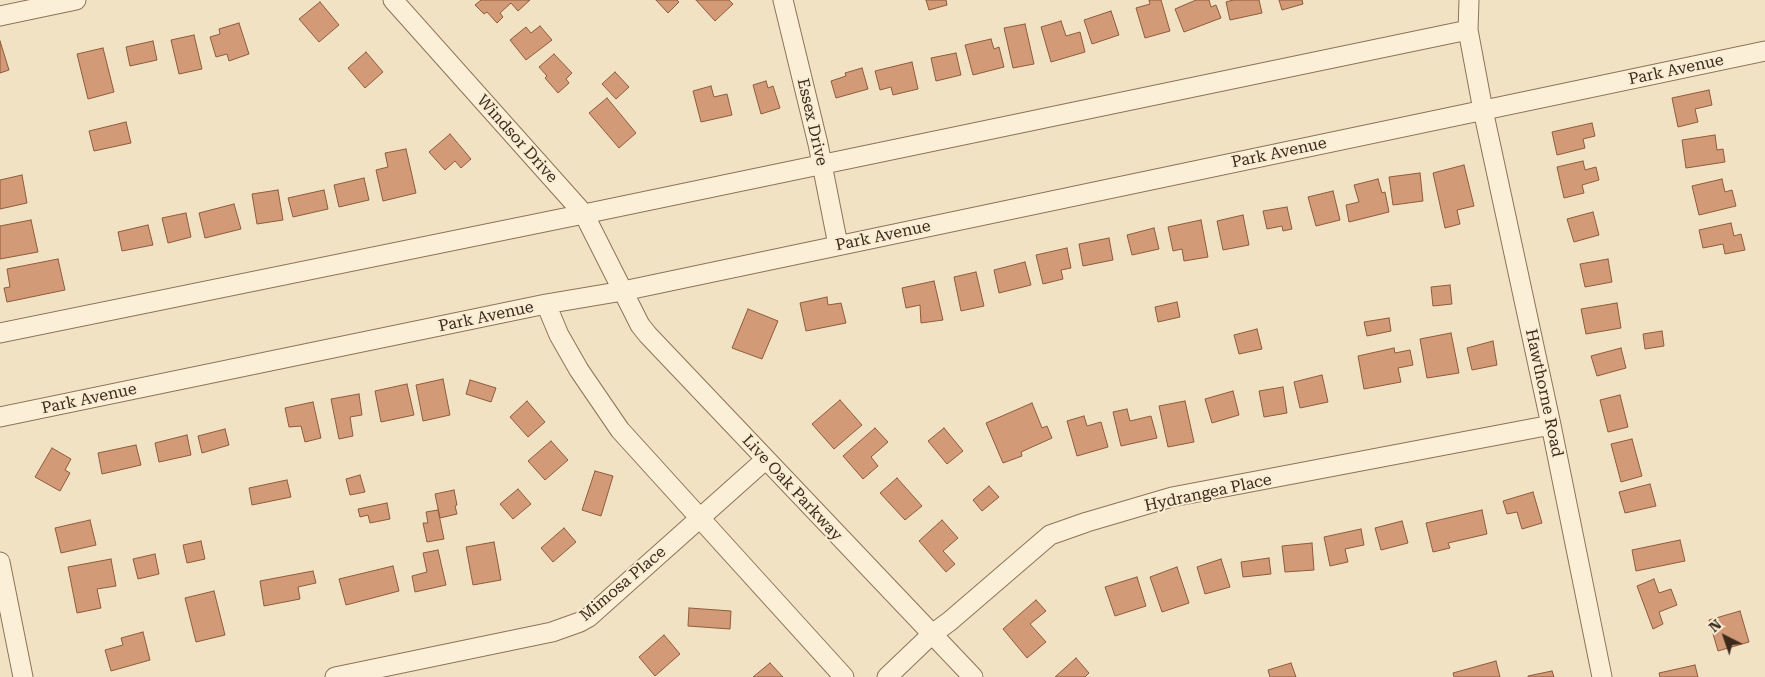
<!DOCTYPE html>
<html>
<head>
<meta charset="utf-8">
<style>
	body { margin:0 }
	#map { position:relative; width:1765px; height:677px; overflow:hidden; background:#f1e2c3; font-family:"Roboto Serif",serif }
	canvas { display:block }
	.north { position:absolute; left:1700px; top:612px; width:50px; height:50px; -webkit-text-stroke:4px #f8ecd3; paint-order:stroke; rotate:319deg; font-size:14px; font-weight:700; line-height:20px; text-align:center; color:#3c2b1d }
	.north::after { content:''; display:block; margin:auto; width:18px; height:22px; background:#3c2b1d; clip-path:polygon(50% 0,100% 100%,50% 72%,0 100%) }
</style>
</head>
<body>
<div id="map">
<canvas width="1765" height="677"></canvas>
<div class="north">N</div>
</div>
<script>
const ctx = document.querySelector('canvas').getContext('2d');
ctx.lineJoin = 'round';
function fillPath(path, color) { ctx.fillStyle = color; ctx.fill(path, 'evenodd'); }
const toPath = rows => new Path2D(rows.map(r => 'M' + r).join(''));
function stroke(path, color, width, dash) { ctx.strokeStyle = color; ctx.lineWidth = width; ctx.lineCap = dash ? 'butt' : 'round'; ctx.setLineDash(dash || []); ctx.stroke(path); }
function write(font, color, halo, rows, align = 'center') {
  ctx.font = font + ' "Roboto Serif",serif'; ctx.lineWidth = 4; ctx.setLineDash([]); ctx.textBaseline = 'middle'; ctx.strokeStyle = halo; ctx.fillStyle = color; for (const [text, x, y, turn = 0] of rows) {
    ctx.save(); ctx.translate(x, y); ctx.rotate((+turn || 0) * Math.PI / 180); ctx.textAlign = isNaN(turn) ? turn : align; if (halo) ctx.strokeText(text, 0, 0); ctx.fillText(text, 0, 0); ctx.restore();
  }
}
const building = toPath([
	[481,0,530,0,518,11,511,3,500,13,503,17,497,23,487,12,484,14,475,5,481,0],
	[656,0,677,0,679,2,668,13,656,0],
	[696,0,729,0,733,4,715,21,696,0],
	[926,0,946,0,947,5,929,10,926,0],
	[1149,0,1161,0,1170,31,1145,38,1136,8,1150,4,1149,0],
	[1196,0,1209,0,1211,7,1216,5,1221,18,1184,32,1175,9,1196,0],
	[1233,0,1259,0,1262,13,1230,20,1226,2,1233,0],
	[1279,0,1302,0,1303,4,1282,10,1279,0],
	[320,2,339,25,319,42,299,19,320,2],
	[1111,11,1119,35,1092,44,1084,20,1111,11],
	[1061,21,1066,36,1080,32,1085,52,1051,62,1041,27,1061,21],
	[239,23,249,54,229,61,227,54,216,57,210,37,220,34,219,29,239,23],
	[1025,24,1034,64,1013,68,1004,28,1025,24],
	[540,26,552,40,526,60,510,40,526,27,531,33,540,26],
	[194,35,202,69,179,74,171,40,194,35],
	[991,39,994,49,999,47,1004,67,973,75,965,45,991,39],
	[0,41,9,70,0,73,0,41],
	[153,41,157,60,130,66,126,47,153,41],
	[103,48,114,92,88,99,77,54,103,48],
	[366,52,383,72,365,88,348,68,366,52],
	[956,53,961,75,936,81,931,58,956,53],
	[554,54,572,73,566,79,569,83,558,93,545,78,547,76,539,67,554,54],
	[912,62,918,89,893,95,891,87,880,90,875,71,912,62],
	[862,68,868,89,836,98,831,81,846,76,845,73,862,68],
	[615,72,629,87,616,99,602,84,615,72],
	[766,81,768,88,773,86,780,108,761,114,753,85,766,81],
	[711,86,714,97,727,94,732,115,701,122,693,91,711,86],
	[1709,90,1712,105,1695,109,1698,122,1678,127,1672,98,1709,90],
	[607,98,636,133,619,148,589,113,607,98],
	[126,122,131,143,94,151,89,131,126,122],
	[1592,123,1595,136,1583,139,1585,148,1557,155,1552,132,1592,123],
	[450,134,471,159,461,168,455,161,445,170,429,152,450,134],
	[1715,135,1717,150,1723,149,1725,162,1686,168,1682,140,1715,135],
	[406,149,416,193,383,201,376,170,388,167,385,153,406,149],
	[1583,161,1585,170,1596,167,1599,180,1582,185,1584,193,1564,198,1557,167,1583,161],
	[1464,165,1474,206,1457,210,1460,224,1445,228,1433,173,1464,165],
	[1420,173,1423,201,1393,205,1389,177,1420,173],
	[22,175,27,203,0,209,0,180,22,175],
	[364,178,369,200,339,207,334,185,364,178],
	[1378,179,1382,193,1385,192,1389,212,1349,222,1346,205,1359,202,1354,185,1378,179],
	[1722,179,1725,192,1732,190,1736,206,1699,215,1692,186,1722,179],
	[278,190,283,220,257,224,252,194,278,190],
	[324,190,328,209,293,217,288,198,324,190],
	[1333,191,1340,220,1316,226,1308,197,1333,191],
	[234,204,241,229,205,238,199,213,234,204],
	[1287,207,1292,229,1283,231,1282,226,1267,229,1263,211,1287,207],
	[1593,212,1599,235,1574,242,1567,219,1593,212],
	[186,213,191,237,168,243,162,218,186,213],
	[1243,215,1249,245,1223,250,1217,221,1243,215],
	[31,220,38,252,0,259,0,226,31,220],
	[1201,220,1208,257,1184,261,1182,249,1173,251,1168,227,1201,220],
	[1731,223,1734,236,1741,234,1745,250,1725,254,1723,244,1703,248,1699,230,1731,223],
	[148,225,153,245,122,251,118,232,148,225],
	[1154,228,1159,249,1132,255,1127,235,1154,228],
	[1109,238,1113,260,1083,266,1079,244,1109,238],
	[1067,248,1071,268,1061,270,1063,279,1043,284,1036,255,1067,248],
	[58,259,65,290,7,302,4,288,10,287,7,269,58,259],
	[1608,259,1612,282,1585,287,1580,264,1608,259],
	[1025,262,1031,285,999,293,994,270,1025,262],
	[976,272,984,306,961,311,954,277,976,272],
	[934,281,943,320,921,323,920,305,906,308,902,288,934,281],
	[1450,285,1452,304,1433,306,1431,287,1450,285],
	[827,297,828,305,841,303,846,323,806,331,800,303,827,297],
	[1177,302,1180,317,1158,322,1155,307,1177,302],
	[1617,303,1621,328,1586,334,1581,309,1617,303],
	[748,309,778,321,762,359,732,348,748,309],
	[1389,318,1391,331,1367,336,1364,322,1389,318],
	[1257,329,1262,349,1239,354,1234,335,1257,329],
	[1662,331,1664,346,1645,349,1643,334,1662,331],
	[1451,333,1459,373,1427,378,1420,339,1451,333],
	[1493,341,1497,365,1472,370,1467,348,1493,341],
	[1394,348,1395,353,1410,350,1413,365,1398,368,1401,382,1364,389,1358,356,1394,348],
	[1621,348,1626,368,1597,376,1591,356,1621,348],
	[1322,375,1328,402,1300,408,1294,382,1322,375],
	[443,379,450,415,423,421,416,385,443,379],
	[470,380,496,388,491,402,466,394,470,380],
	[407,384,414,415,381,422,375,391,407,384],
	[1283,387,1287,413,1264,417,1259,391,1283,387],
	[1233,391,1239,415,1212,423,1205,399,1233,391],
	[359,394,362,415,350,417,353,436,339,439,331,399,359,394],
	[1620,395,1628,427,1608,432,1600,400,1620,395],
	[840,400,862,425,834,449,812,424,840,400],
	[527,401,545,422,528,437,510,417,527,401],
	[1185,401,1194,442,1168,447,1159,406,1185,401],
	[313,402,321,438,305,442,301,426,289,427,285,408,313,402],
	[1032,403,1042,428,1047,426,1052,438,1021,452,1022,456,1003,463,986,423,1032,403],
	[1127,409,1130,421,1151,416,1157,438,1121,446,1113,412,1127,409],
	[1084,416,1087,426,1101,422,1108,447,1077,456,1067,421,1084,416],
	[875,428,888,442,871,457,878,466,863,479,843,456,875,428],
	[944,428,963,451,947,464,928,441,944,428],
	[225,429,229,445,202,453,198,436,225,429],
	[187,435,191,455,159,462,155,443,187,435],
	[1632,439,1642,476,1621,482,1611,444,1632,439],
	[551,441,568,460,545,480,528,461,551,441],
	[136,445,141,465,102,474,98,453,136,445],
	[52,448,71,459,65,470,70,473,60,491,35,477,52,448],
	[595,471,613,476,601,516,582,510,595,471],
	[360,475,365,492,350,495,346,479,360,475],
	[897,478,922,506,905,520,880,493,897,478],
	[287,480,291,497,252,505,249,488,287,480],
	[1650,484,1656,506,1625,513,1619,492,1650,484],
	[989,486,999,497,982,511,973,500,989,486],
	[518,489,531,504,513,519,500,504,518,489],
	[454,490,457,505,455,506,457,514,440,518,435,494,454,490],
	[1533,492,1542,523,1522,529,1517,512,1507,514,1503,501,1533,492],
	[387,503,390,519,370,523,368,515,360,517,358,509,387,503],
	[438,510,444,539,427,542,423,523,428,523,426,512,438,510],
	[1482,510,1487,534,1448,543,1450,548,1433,552,1426,523,1482,510],
	[90,520,96,545,61,553,55,528,90,520],
	[942,520,958,538,943,551,955,564,946,572,919,541,942,520],
	[1402,521,1408,543,1381,550,1375,528,1402,521],
	[564,528,576,542,553,562,541,548,564,528],
	[1361,529,1364,545,1345,549,1348,562,1330,566,1324,537,1361,529],
	[1680,540,1685,561,1636,571,1632,550,1680,540],
	[201,541,205,559,187,563,183,545,201,541],
	[494,542,501,580,473,585,466,547,494,542],
	[1312,543,1314,570,1285,572,1282,546,1312,543],
	[438,550,446,585,415,592,412,576,427,572,423,553,438,550],
	[155,554,159,574,138,579,133,559,155,554],
	[1269,558,1271,574,1243,577,1241,562,1269,558],
	[111,559,116,586,97,589,101,608,77,613,68,567,111,559],
	[1221,559,1230,587,1205,594,1197,567,1221,559],
	[393,566,399,591,346,605,339,579,393,566],
	[1177,567,1189,603,1162,612,1150,577,1177,567],
	[313,571,316,583,298,587,300,599,264,606,260,581,313,571],
	[1137,577,1146,606,1115,616,1105,587,1137,577],
	[1654,579,1659,593,1671,589,1677,605,1659,612,1663,624,1653,629,1637,586,1654,579],
	[214,591,225,635,196,642,185,598,214,591],
	[1036,600,1046,611,1030,624,1046,642,1027,658,1003,629,1036,600],
	[689,608,731,611,730,629,688,626,689,608],
	[1740,611,1749,642,1718,651,1709,620,1740,611],
	[143,632,150,660,111,671,105,650,123,645,121,638,143,632],
	[664,635,680,654,655,676,639,657,664,635],
	[1076,658,1089,673,1085,677,1055,677,1076,658],
	[1496,661,1500,677,1454,677,1453,673,1496,661],
	[770,663,783,677,753,677,770,663],
	[1291,663,1296,677,1270,677,1268,670,1291,663],
	[1695,665,1698,677,1660,677,1659,673,1695,665],
	[1552,671,1554,677,1528,677,1528,676,1552,671]
]);
fillPath(building, '#d29a76');
stroke(building, '#8e5b3c', 1);
const minor = toPath([
	[393,0,584,214,640,325,648,335,973,677],
	[783,0,818,144,838,245],
	[1469,0,1468,30,1483,110,1551,425,1602,677],
	[0,16,76,0],
	[546,304,559,335,579,370,620,430,844,677],
	[0,333,584,214,1468,30],
	[0,417,546,304,623,291,1765,51],
	[0,562,23,677],
	[335,677,552,632,580,622,589,617,765,460],
	[887,677,931,635,950,621,1050,535,1087,522,1172,497,1551,425]
]);
stroke(minor, '#8d7358', 21);
stroke(minor, '#fbf0d7', 19);
write('16px', '#3c2b1d', '#f8ecd3', [
	["Park Avenue",1676,70,-12],
	["Essex Drive",812,122,77],
	["Windsor Drive",517,139,48],
	["Park Avenue",1279,153,-12],
	["Park Avenue",883,236,-12],
	["Park Avenue",486,317,-12],
	["Hawthorne Road",1544,393,78],
	["Park Avenue",89,399,-12],
	["Live Oak Parkway",792,488,47],
	["Hydrangea Place",1208,493,-12],
	["Mimosa Place",623,584,-40]
]);
</script>
</body>
</html>
